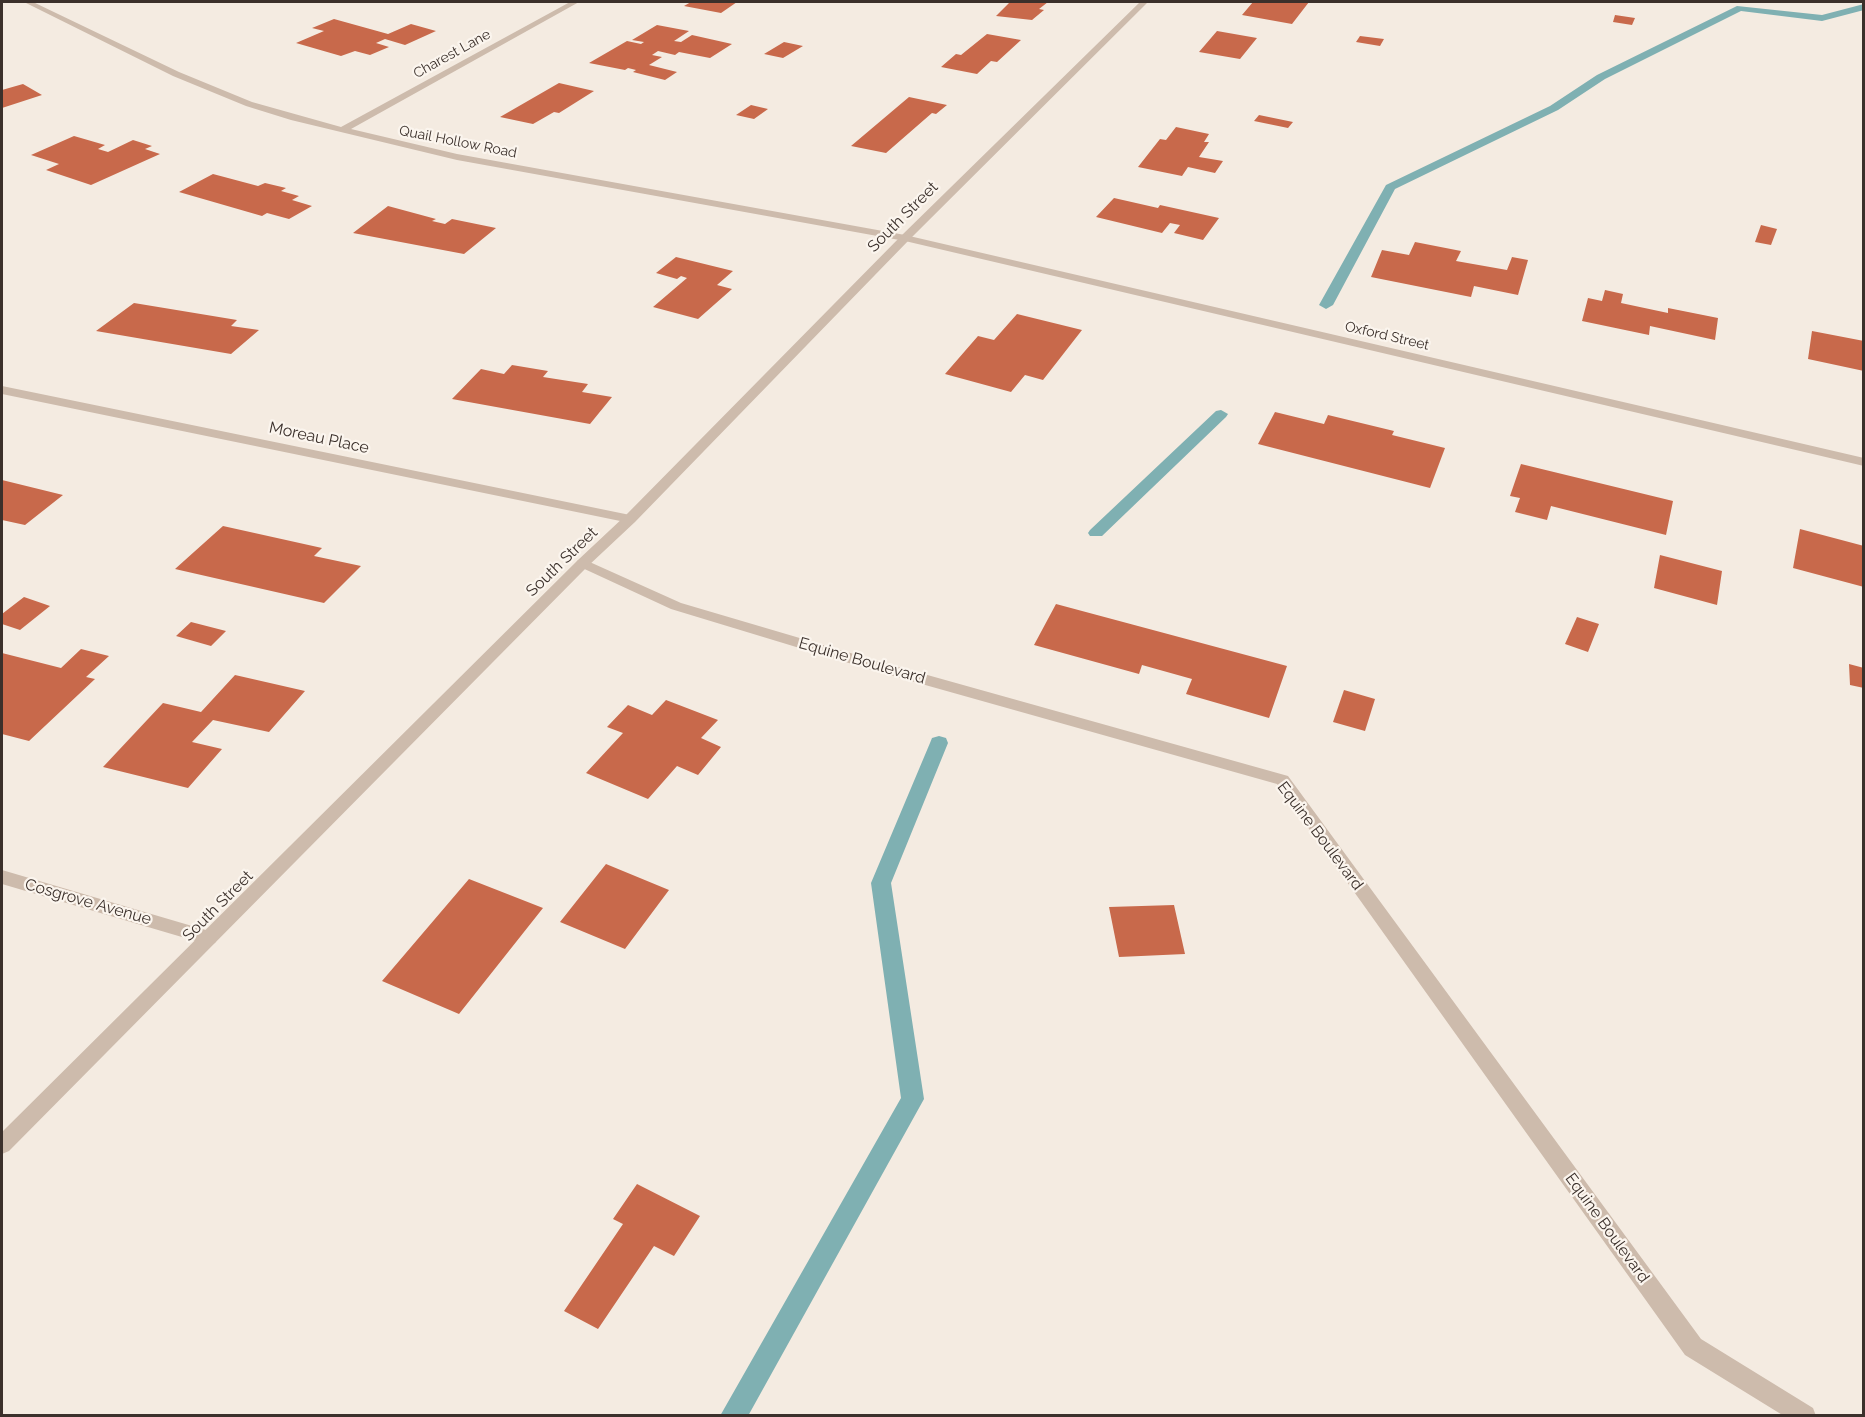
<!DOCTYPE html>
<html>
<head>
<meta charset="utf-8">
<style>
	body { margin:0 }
	#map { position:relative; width:1865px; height:1417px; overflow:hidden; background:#f4ebe1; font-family:Raleway,sans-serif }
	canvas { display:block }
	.frame { position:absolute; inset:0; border:3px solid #3b302b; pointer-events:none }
</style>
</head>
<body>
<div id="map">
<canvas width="1865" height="1417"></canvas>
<div class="frame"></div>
</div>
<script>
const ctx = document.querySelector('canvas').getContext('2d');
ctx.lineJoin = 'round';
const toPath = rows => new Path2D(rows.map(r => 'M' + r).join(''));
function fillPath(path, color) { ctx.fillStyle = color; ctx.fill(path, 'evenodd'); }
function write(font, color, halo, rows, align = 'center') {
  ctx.font = font + ' Raleway,sans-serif'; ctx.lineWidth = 4.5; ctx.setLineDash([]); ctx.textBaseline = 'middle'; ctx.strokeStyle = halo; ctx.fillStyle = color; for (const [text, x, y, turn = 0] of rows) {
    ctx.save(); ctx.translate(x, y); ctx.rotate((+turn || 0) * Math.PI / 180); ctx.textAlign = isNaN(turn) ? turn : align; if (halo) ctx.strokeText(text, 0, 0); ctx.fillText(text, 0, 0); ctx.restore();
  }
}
fillPath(toPath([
	[1864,4,1864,10,1822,21,1741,11,1605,79,1558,110,1395,189,1333,305,1326,309,1319,305,1386,185,1550,106,1597,75,1737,6,1822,15,1864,4],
	[1221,410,1228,414,1226,417,1102,536,1090,536,1088,533,1090,530,1216,411,1221,410],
	[939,736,946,738,948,743,891,883,924,1099,748,1416,720,1416,901,1098,871,883,930,743,932,738,939,736]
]), '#7fb0b2');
fillPath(toPath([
	[691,2,737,2,721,13,684,6],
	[1006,2,1048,2,1039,9,1044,10,1032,20,996,16,1009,3],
	[1253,2,1309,2,1292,24,1242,15],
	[1615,15,1635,18,1632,25,1613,22],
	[334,19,388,34,411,24,436,31,405,45,385,39,376,43,389,47,370,55,355,51,341,56,296,43,324,31,312,28],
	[657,25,689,31,674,41,681,42,692,35,732,44,710,58,679,52,675,55,658,51,652,55,662,57,649,65,677,72,665,80,633,72,636,70,628,68,625,70,589,63,627,41,641,44,644,42,632,40],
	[1217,31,1257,38,1240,59,1199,52],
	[987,34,1021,40,997,62,991,61,977,74,941,67,956,54,961,55],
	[1360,36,1384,39,1380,46,1356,42],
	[784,42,803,46,783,58,764,54],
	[559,83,594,91,559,113,554,112,533,124,500,117],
	[23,84,42,95,2,108,2,90],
	[909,97,947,105,936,114,932,113,886,153,851,146],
	[751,105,768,109,754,119,736,115],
	[1259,115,1293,122,1288,128,1254,121],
	[1176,127,1209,134,1204,142,1209,142,1199,157,1223,161,1215,173,1188,167,1182,176,1138,167,1160,139,1166,140],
	[74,136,105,145,98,149,108,152,133,140,152,146,145,149,160,154,91,185,46,170,59,164,31,155],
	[213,174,258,186,265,183,286,188,281,191,299,196,292,200,312,206,289,219,267,213,262,216,179,192],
	[1114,198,1158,208,1160,205,1219,218,1203,240,1174,233,1180,225,1170,223,1162,233,1096,217],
	[388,206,436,219,432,221,445,224,452,219,496,228,464,254,353,233],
	[1761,225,1777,229,1771,245,1755,242],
	[1415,242,1461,251,1456,261,1507,270,1512,257,1528,260,1518,295,1474,286,1471,297,1371,277,1382,250,1409,255],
	[676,257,733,271,717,285,732,289,698,319,653,307,687,278,681,276,677,279,656,273],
	[1605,290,1623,294,1621,303,1668,313,1668,308,1718,318,1715,340,1650,326,1649,335,1582,321,1588,298,1602,301],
	[134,303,237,320,231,326,259,330,231,354,96,331],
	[1017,314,1082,330,1043,380,1025,375,1011,392,945,374,978,336,994,340],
	[1812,331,1864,341,1864,371,1808,359],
	[512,365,548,371,543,377,588,384,582,392,612,397,590,424,452,399,481,369,504,374],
	[1275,412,1324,424,1328,415,1394,431,1392,435,1445,448,1430,488,1258,444],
	[1521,464,1673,501,1666,535,1551,506,1547,520,1515,512,1520,498,1510,496],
	[2,480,63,495,25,525,2,520],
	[223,526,322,548,314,556,361,566,324,603,175,569],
	[1800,529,1864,546,1864,587,1793,568],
	[1660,555,1722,571,1717,605,1654,588],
	[24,597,50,606,20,630,2,624,2,614],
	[1056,604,1287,666,1269,718,1186,694,1192,679,1142,665,1139,674,1034,645],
	[1577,617,1599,624,1588,652,1565,644],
	[191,622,226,631,211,646,176,636],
	[81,649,109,656,86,677,95,679,29,741,2,734,2,653,61,668],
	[1849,664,1864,668,1864,688,1850,685],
	[235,675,305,691,269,732,213,720,192,742,222,749,188,788,103,767,163,703,201,712],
	[1344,690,1375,699,1365,731,1333,722],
	[666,700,718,720,701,738,721,747,698,775,677,766,648,799,586,773,623,733,607,727,628,705,652,715],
	[606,864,669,890,625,949,560,922],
	[469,879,543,908,459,1014,382,981],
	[1174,905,1185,954,1119,957,1109,907],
	[637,1184,700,1216,674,1256,654,1246,598,1329,564,1311,623,1224,613,1219]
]), '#c8694b');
fillPath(toPath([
	[24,2,33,2,179,72,252,102,341,127,570,2,579,2,351,129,457,154,905,235,1864,458,1864,466,905,241,457,160,291,120,246,106,173,76,24,2],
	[2,386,630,515,637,519,630,523,2,394,2,386],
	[583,559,681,603,881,662,1288,776,1701,1339,1813,1408,1816,1416,1784,1416,1685,1355,1277,784,872,670,671,609,578,566,576,563,578,560,583,559],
	[2,870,209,931,215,933,218,938,215,943,209,945,2,884,2,870]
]), '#cdbbac');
fillPath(toPath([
	[1140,2,1148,2,909,240,635,522,588,566,9,1151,2,1154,2,1132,578,560,625,516,901,236,1140,2]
]), '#cdbbac');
write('14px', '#3b302b', '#fbf5ee', [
	["Charest Lane",452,54,-29],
	["Quail Hollow Road",458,142,11],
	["Oxford Street",1387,336,13]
]);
write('16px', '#3b302b', '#fbf5ee', [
	["South Street",903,217,-45],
	["Moreau Place",319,438,12],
	["South Street",562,562,-44],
	["Equine Boulevard",862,661,16],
	["Equine Boulevard",1320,836,53],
	["Cosgrove Avenue",88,902,16],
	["South Street",218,906,-45],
	["Equine Boulevard",1607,1228,54]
]);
</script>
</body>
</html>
